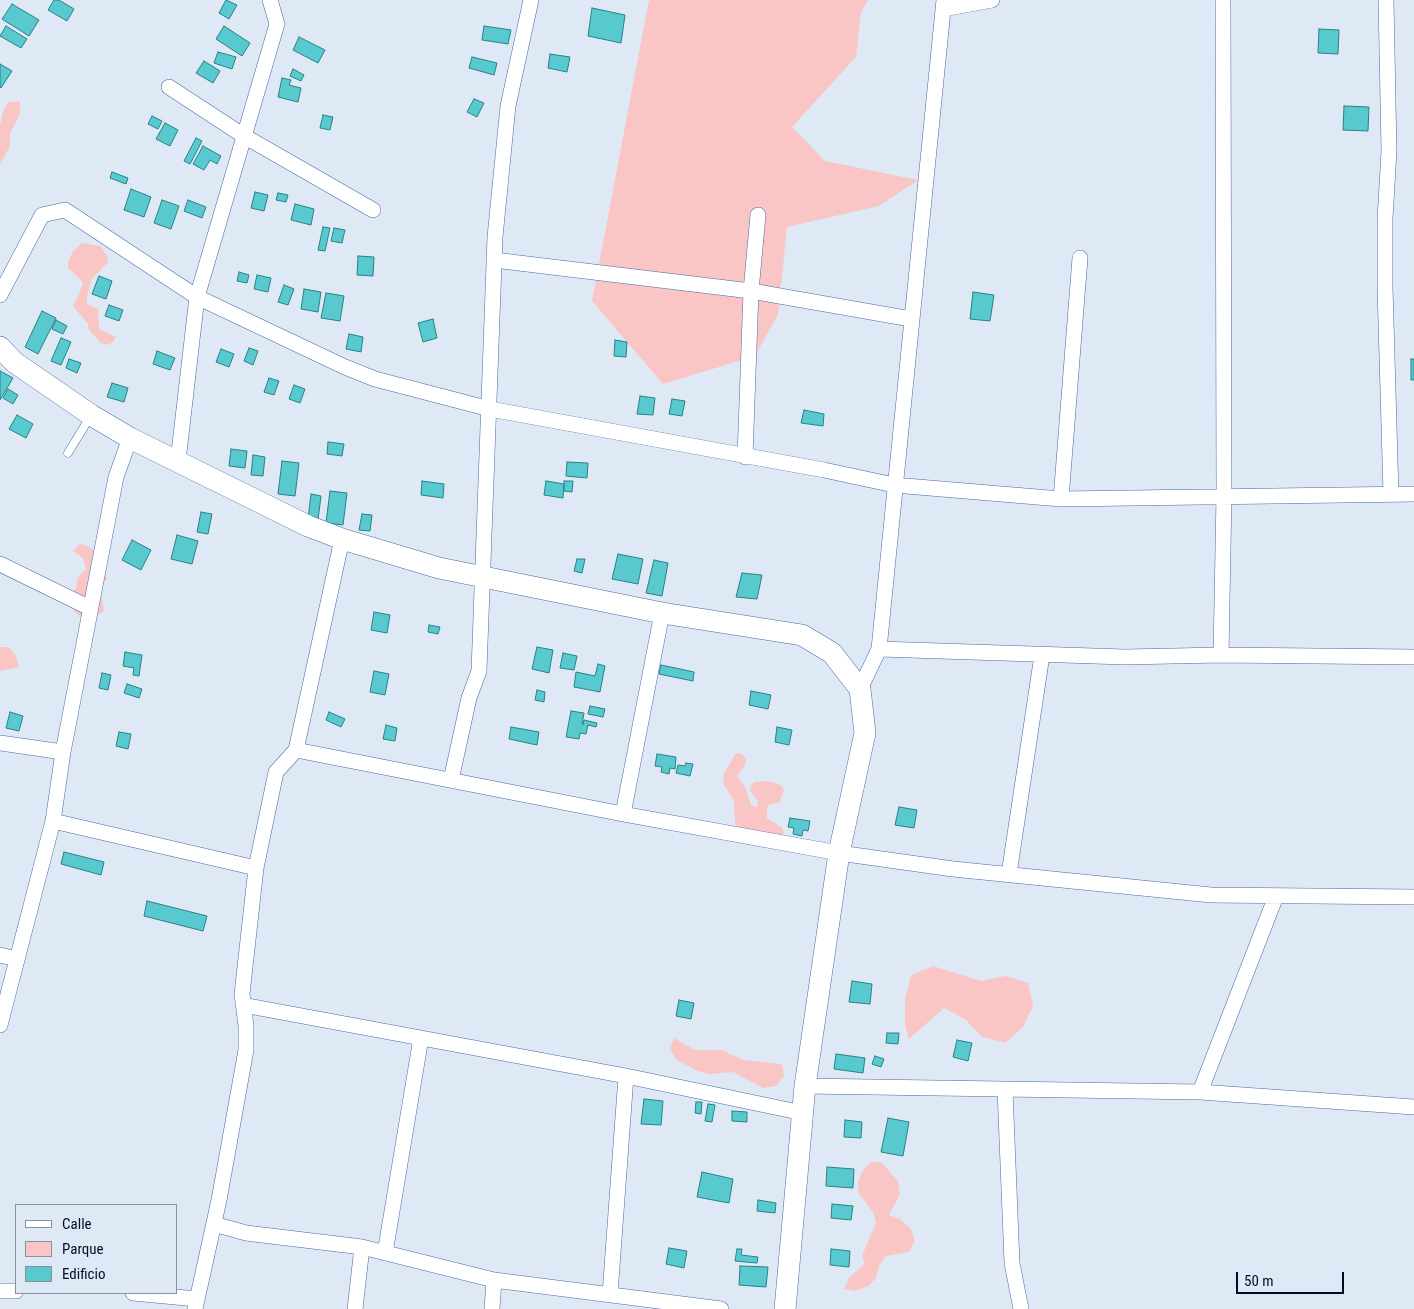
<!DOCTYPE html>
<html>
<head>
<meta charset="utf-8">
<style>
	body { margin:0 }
	#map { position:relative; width:1414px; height:1309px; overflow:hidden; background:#dfe8f5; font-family:"Roboto Condensed",sans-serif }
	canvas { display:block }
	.legend { position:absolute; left:15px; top:1204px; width:162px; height:90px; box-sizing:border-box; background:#dfe8f5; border:1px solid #8790a1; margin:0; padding:6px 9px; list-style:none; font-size:15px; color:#020d24 }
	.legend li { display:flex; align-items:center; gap:10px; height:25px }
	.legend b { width:25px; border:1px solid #8790a1 }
	.scale { position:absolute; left:1236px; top:1272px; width:108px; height:22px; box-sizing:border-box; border:2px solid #020d24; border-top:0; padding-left:6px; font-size:15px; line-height:18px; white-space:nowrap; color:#020d24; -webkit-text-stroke:4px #dfe8f5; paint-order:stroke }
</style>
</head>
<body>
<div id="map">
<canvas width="1414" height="1309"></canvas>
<ul class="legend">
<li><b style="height:6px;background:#fff"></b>Calle</li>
<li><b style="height:14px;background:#fac6c5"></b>Parque</li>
<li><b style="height:14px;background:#58c9ce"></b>Edificio</li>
</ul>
<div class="scale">50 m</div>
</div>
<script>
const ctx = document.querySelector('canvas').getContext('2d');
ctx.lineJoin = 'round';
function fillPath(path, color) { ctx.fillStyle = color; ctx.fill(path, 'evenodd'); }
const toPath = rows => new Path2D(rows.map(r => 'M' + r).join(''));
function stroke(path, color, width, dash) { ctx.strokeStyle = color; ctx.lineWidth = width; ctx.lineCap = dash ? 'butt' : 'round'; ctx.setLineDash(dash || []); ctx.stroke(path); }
fillPath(toPath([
	[649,0,868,0,861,12,856,57,792,127,825,161,918,180,879,206,787,227,778,314,755,356,663,384,592,301],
	[20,101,20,113,10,134,10,146,0,164,0,125,3,112,8,102],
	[82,243,100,246,107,256,108,262,91,280,87,298,87,304,98,309,99,329,116,337,113,342,107,345,101,343,89,330,88,324,73,306,83,285,81,280,68,268,68,262,73,251],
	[81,543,103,555,107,580,98,587,102,599,104,611,94,618,82,618,74,611,68,596,76,588,78,577,86,569,83,558,73,551],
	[0,647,9,647,16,656,19,667,0,671],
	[736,753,742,754,746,759,745,765,737,775,745,787,751,805,757,807,758,801,750,791,751,785,755,782,768,781,781,785,784,790,779,803,768,805,767,812,767,818,782,828,784,833,779,837,739,829,735,824,734,800,724,785,723,775],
	[933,966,981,981,1006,976,1028,983,1033,1006,1023,1027,1005,1043,981,1036,965,1019,944,1008,909,1039,905,1025,905,999,911,975],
	[674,1038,695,1050,721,1050,744,1060,782,1064,784,1076,776,1086,763,1088,733,1072,709,1074,697,1071,676,1059,670,1049],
	[870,1162,881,1162,898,1181,900,1194,889,1215,900,1219,911,1229,915,1241,909,1252,886,1256,879,1266,876,1278,868,1286,856,1291,844,1289,849,1278,865,1263,862,1256,876,1223,873,1212,859,1194,858,1183,862,1172]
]), '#fac6c5');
const building = toPath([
	[54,0,59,0,74,9,67,21,48,10,54,0],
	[226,0,237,5,229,19,219,13,226,0],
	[12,4,39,20,29,36,2,19,12,4],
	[592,8,625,15,621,43,588,36,592,8],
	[6,26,27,39,21,48,0,36,6,26],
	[224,26,250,43,242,56,216,39,224,26],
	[484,26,511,30,508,44,482,40,484,26],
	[1319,29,1339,30,1338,54,1318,53,1319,29],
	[299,37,325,50,318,63,293,50,299,37],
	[218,52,236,57,232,69,214,63,218,52],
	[550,54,570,57,567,72,548,68,550,54],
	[472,57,497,63,494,75,469,68,472,57],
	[204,61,220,71,213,83,196,73,204,61],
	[0,64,12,71,1,88,0,87,0,64],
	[293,69,304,75,301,81,290,76,293,69],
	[282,78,291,80,289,85,301,88,298,102,278,97,282,78],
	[474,99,484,103,477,117,467,112,474,99],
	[1344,106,1369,107,1368,131,1343,130,1344,106],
	[323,115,333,117,330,130,320,128,323,115],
	[152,116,162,121,158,129,148,124,152,116],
	[165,123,178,130,170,146,156,139,165,123],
	[196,138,202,141,190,164,184,161,196,138],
	[203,146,221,156,217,164,210,160,204,170,193,164,203,146],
	[112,172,128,178,126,184,110,178,112,172],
	[131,189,151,197,144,217,124,210,131,189],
	[255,192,268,195,264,211,251,208,255,192],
	[278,193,288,195,286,202,276,200,278,193],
	[162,200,179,206,171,229,154,223,162,200],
	[188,200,206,207,202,218,184,211,188,200],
	[295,204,314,209,311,225,291,220,295,204],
	[323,227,330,228,325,251,318,250,323,227],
	[334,228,345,230,342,243,331,241,334,228],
	[358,256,374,257,373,276,357,275,358,256],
	[239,272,249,275,247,283,237,281,239,272],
	[257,275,271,278,268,292,254,289,257,275],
	[99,276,112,281,106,299,92,294,99,276],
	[284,285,294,289,288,305,278,302,284,285],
	[304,289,321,292,318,312,301,309,304,289],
	[973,292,994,295,990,321,970,319,973,292],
	[326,293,344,296,340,321,321,318,326,293],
	[109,305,123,310,119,321,105,316,109,305],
	[42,311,56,318,38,354,25,347,42,311],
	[433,319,437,338,423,342,418,323,433,319],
	[56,320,67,326,63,334,52,329,56,320],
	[349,334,363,337,361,352,346,349,349,334],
	[61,338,71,342,61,365,51,361,61,338],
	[615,340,627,342,626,357,614,356,615,340],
	[249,348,258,351,253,365,244,361,249,348],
	[221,349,234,354,229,367,216,362,221,349],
	[157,351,175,358,170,370,153,364,157,351],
	[69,359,81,363,77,373,66,368,69,359],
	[1411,359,1414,359,1414,380,1411,380,1411,359],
	[0,371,13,378,0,400,0,371],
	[269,378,279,381,274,395,264,392,269,378],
	[112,383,128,388,124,402,107,397,112,383],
	[294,385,305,389,300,403,289,399,294,385],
	[8,389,18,395,13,404,3,398,8,389],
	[640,396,655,398,653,415,637,414,640,396],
	[672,399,685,401,682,416,669,414,672,399],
	[804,410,824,414,823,426,801,423,804,410],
	[17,415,33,424,26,438,9,429,17,415],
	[328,442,344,444,342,456,327,454,328,442],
	[231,449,247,451,245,468,229,466,231,449],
	[253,455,265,457,263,476,251,475,253,455],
	[282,461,299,463,295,496,278,494,282,461],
	[567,462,588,463,587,478,566,476,567,462],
	[422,481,444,484,443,498,421,495,422,481],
	[546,481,564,484,563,498,544,495,546,481],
	[564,481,573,481,572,492,564,491,564,481],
	[330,491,347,493,343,525,326,523,330,491],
	[311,494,321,496,318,520,308,519,311,494],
	[201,512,212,514,208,534,197,532,201,512],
	[362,514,372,515,370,531,359,530,362,514],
	[177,535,198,541,192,564,171,559,177,535],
	[132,540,151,550,141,570,122,560,132,540],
	[618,554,643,559,638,584,612,579,618,554],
	[577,559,585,559,582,573,574,571,577,559],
	[654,560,668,563,662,596,646,593,654,560],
	[742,573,762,575,757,599,736,597,742,573],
	[374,612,390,615,387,633,371,630,374,612],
	[429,625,440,627,438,634,428,632,429,625],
	[537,647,553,650,549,673,532,669,537,647],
	[125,652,142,655,139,676,133,675,134,668,123,666,125,652],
	[563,653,577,656,574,670,560,668,563,653],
	[598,664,605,666,600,692,574,687,576,672,595,676,598,664],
	[661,665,694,672,693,681,659,674,661,665],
	[374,671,389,674,385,695,370,692,374,671],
	[102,673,111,675,108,690,99,688,102,673],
	[127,684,142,689,139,698,124,693,127,684],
	[537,690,545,692,544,702,535,700,537,690],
	[751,691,771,695,768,709,749,705,751,691],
	[590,706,605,709,603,717,588,714,590,706],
	[571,711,584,713,582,724,583,725,584,720,597,723,596,727,588,725,586,734,580,733,579,739,566,737,571,711],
	[10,712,23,716,19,731,6,728,10,712],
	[329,712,345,719,341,727,326,720,329,712],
	[386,725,397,728,395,741,383,739,386,725],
	[511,727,539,732,537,745,509,739,511,727],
	[777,727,792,730,789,745,775,742,777,727],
	[119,732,131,734,128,749,116,746,119,732],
	[657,754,676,757,675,769,670,768,669,774,661,772,662,767,655,766,657,754],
	[686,763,693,764,690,776,676,773,678,765,685,766,686,763],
	[899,807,917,810,914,828,895,825,899,807],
	[790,818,810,821,808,831,803,830,802,836,793,834,794,828,788,827,790,818],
	[64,852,104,862,101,875,61,864,64,852],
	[147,901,207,916,203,931,144,916,147,901],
	[852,981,872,984,870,1004,849,1002,852,981],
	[679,1000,694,1003,691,1019,676,1016,679,1000],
	[887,1033,899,1033,898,1044,886,1043,887,1033],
	[957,1040,972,1043,968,1061,953,1057,957,1040],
	[836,1054,865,1058,863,1073,834,1069,836,1054],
	[875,1056,884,1059,881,1067,872,1064,875,1056],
	[644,1099,663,1101,661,1125,641,1124,644,1099],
	[696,1102,702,1102,701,1114,695,1113,696,1102],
	[708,1104,715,1105,712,1122,705,1121,708,1104],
	[732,1111,747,1112,747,1122,732,1121,732,1111],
	[888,1118,909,1122,903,1156,881,1152,888,1118],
	[845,1120,862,1122,861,1138,844,1137,845,1120],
	[827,1167,854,1169,853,1188,826,1186,827,1167],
	[702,1172,733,1179,729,1203,697,1197,702,1172],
	[758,1200,776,1203,775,1213,757,1211,758,1200],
	[832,1204,853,1206,851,1220,831,1218,832,1204],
	[669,1248,687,1251,684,1268,666,1264,669,1248],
	[737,1249,742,1249,741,1255,758,1257,757,1263,735,1261,737,1249],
	[831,1249,850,1251,849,1267,830,1265,831,1249],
	[740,1266,768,1267,766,1287,739,1285,740,1266]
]);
fillPath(building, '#58c9ce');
stroke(building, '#288285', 1);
const lane = toPath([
	[68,453,90,417]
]);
const street = toPath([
	[1386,0,1389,151,1385,219,1385,287,1391,495],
	[943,9,992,0],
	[169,87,244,136,373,210],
	[494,260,751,291,911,319],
	[0,295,42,215,65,210,197,297,345,367,375,379,490,409,824,470,894,485,1061,499,1414,494],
	[745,457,751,291,758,215],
	[178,461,197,297,277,24,270,0],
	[1061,499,1080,258],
	[0,564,90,608],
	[879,649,944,0],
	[1221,655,1224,495,1223,0],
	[860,689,879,649,1125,657,1221,655,1414,657],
	[0,743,63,752],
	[296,750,623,814,839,853,953,869,1211,895,1414,897],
	[451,780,469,698,479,671,495,237,508,106,531,0],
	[623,814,662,613],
	[53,821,256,868],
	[1009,874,1042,655],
	[0,955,17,959],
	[243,1005,626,1076,803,1113],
	[0,1025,53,821,63,752,116,477,130,438],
	[805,1086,1200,1092,1414,1107],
	[1005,1090,1012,1263,1021,1309],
	[1200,1092,1276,896],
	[214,1224,246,1233,362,1247,494,1280,721,1309],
	[385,1253,421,1038],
	[0,1291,16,1291],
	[133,1293,197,1299],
	[610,1294,626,1076],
	[195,1309,219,1200,246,1050,246,1026,242,994,256,868,276,772,296,750,342,539],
	[355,1309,362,1247],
	[492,1309,494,1280]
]);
const secondary = toPath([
	[0,347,14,362,91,415,130,438,308,526,342,539,439,568,662,613,802,635,832,653,860,689,865,733,839,853,805,1086,785,1309]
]);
stroke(lane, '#466ba6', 9);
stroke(street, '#466ba6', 16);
stroke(secondary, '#466ba6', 22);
stroke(lane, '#fff', 8);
stroke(street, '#fff', 15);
stroke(secondary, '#fff', 21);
</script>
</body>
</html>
